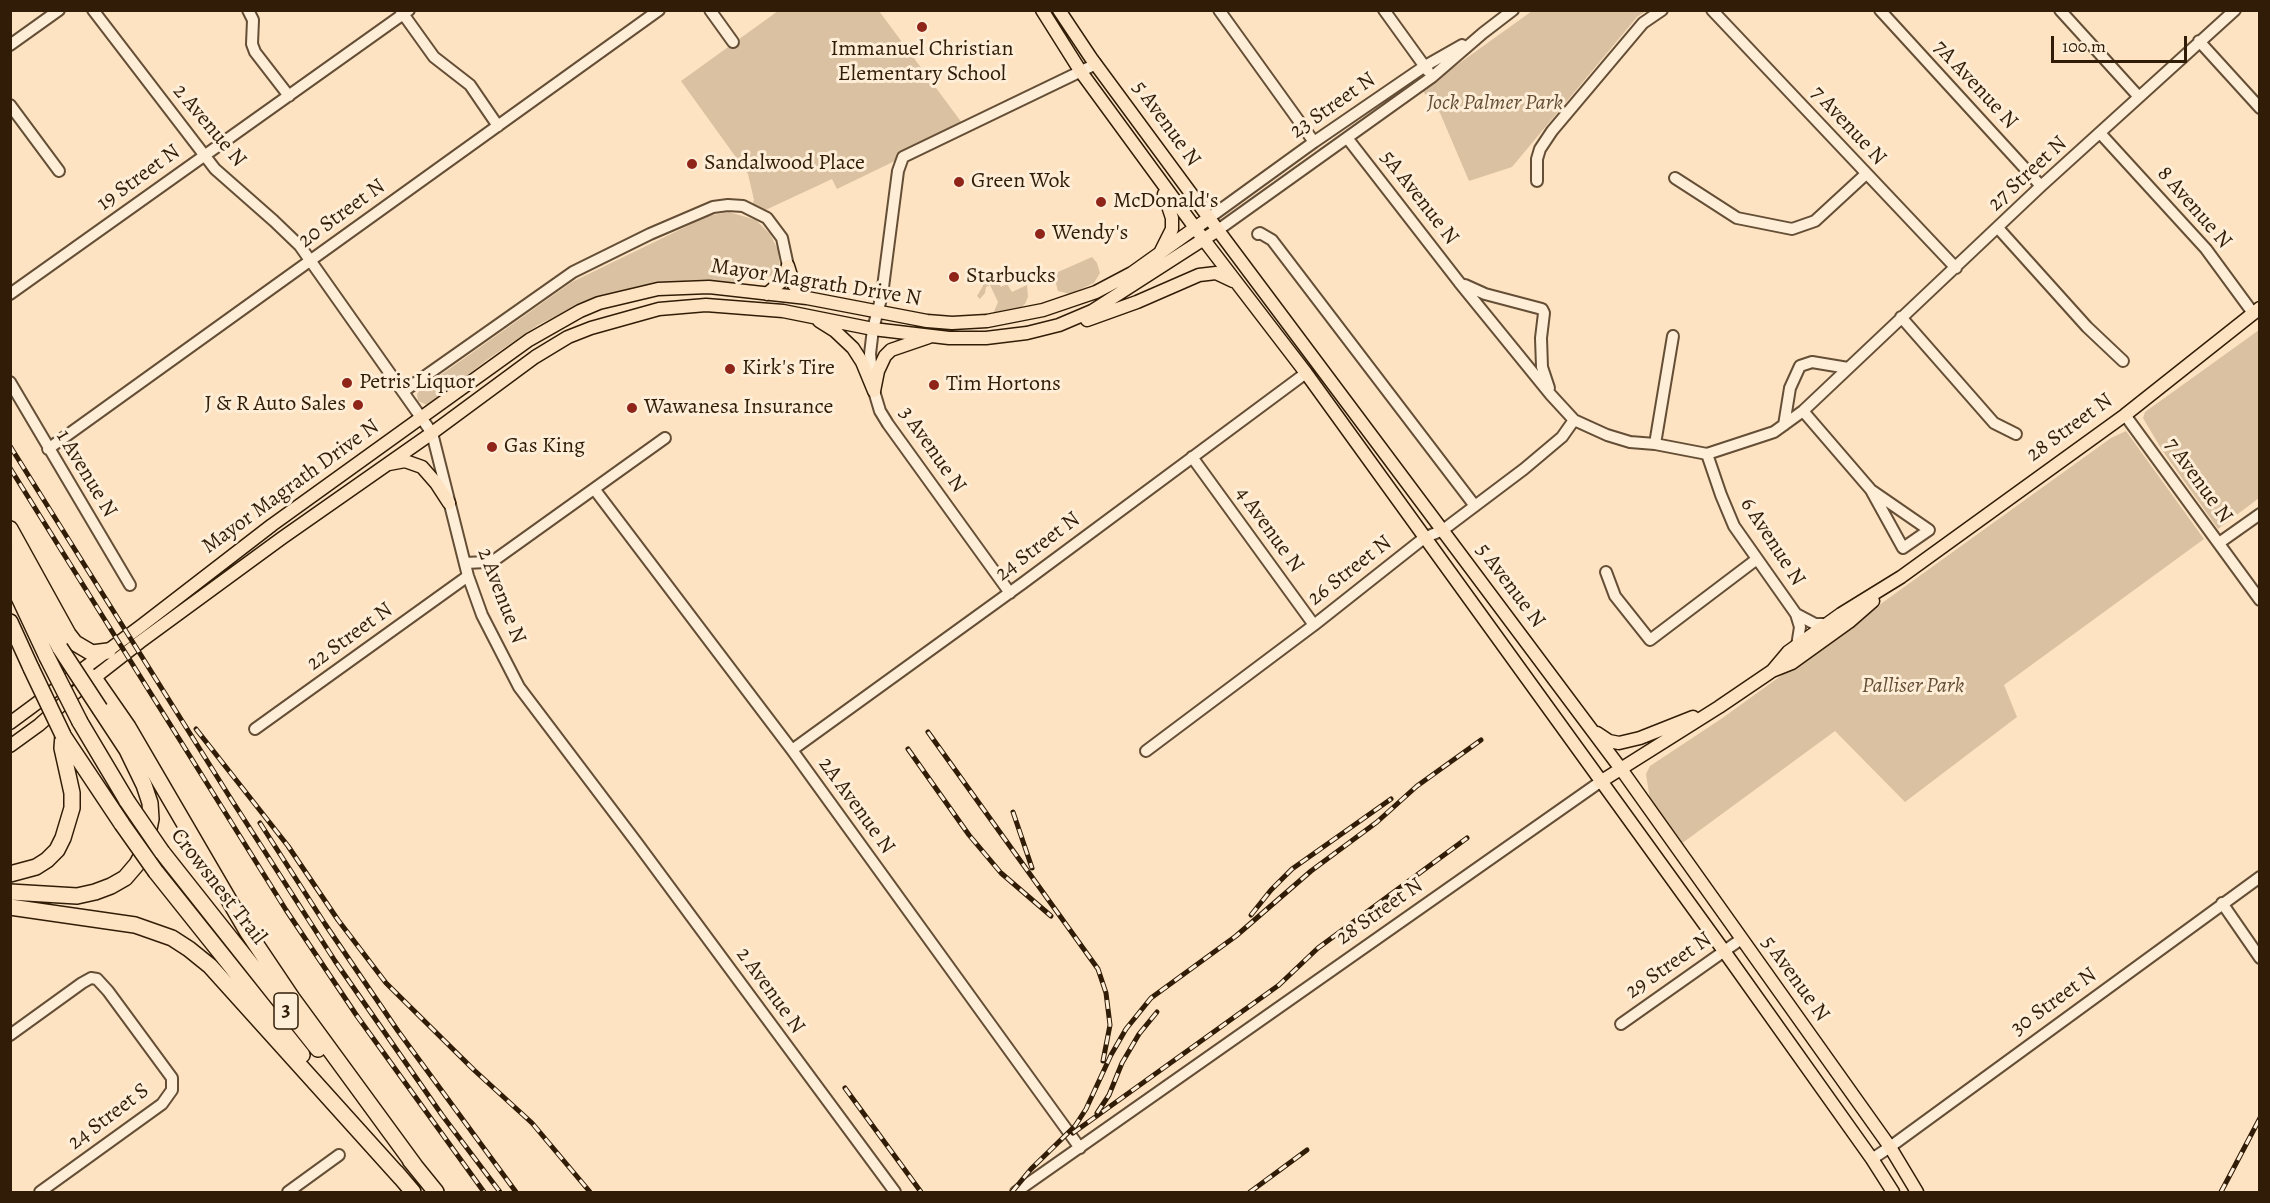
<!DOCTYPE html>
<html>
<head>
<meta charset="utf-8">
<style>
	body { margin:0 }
	#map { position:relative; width:2270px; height:1203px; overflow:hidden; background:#fde3c1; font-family:Alegreya,serif }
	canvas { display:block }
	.frame { position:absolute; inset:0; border:12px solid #311d07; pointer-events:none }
	.scale { position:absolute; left:2051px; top:36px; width:136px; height:27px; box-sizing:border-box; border:3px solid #311d07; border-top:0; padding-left:8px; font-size:18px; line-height:21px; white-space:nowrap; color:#311d07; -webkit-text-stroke:4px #feedd7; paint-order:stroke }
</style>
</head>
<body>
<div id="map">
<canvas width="2270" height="1203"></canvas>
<div class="frame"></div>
<div class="scale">100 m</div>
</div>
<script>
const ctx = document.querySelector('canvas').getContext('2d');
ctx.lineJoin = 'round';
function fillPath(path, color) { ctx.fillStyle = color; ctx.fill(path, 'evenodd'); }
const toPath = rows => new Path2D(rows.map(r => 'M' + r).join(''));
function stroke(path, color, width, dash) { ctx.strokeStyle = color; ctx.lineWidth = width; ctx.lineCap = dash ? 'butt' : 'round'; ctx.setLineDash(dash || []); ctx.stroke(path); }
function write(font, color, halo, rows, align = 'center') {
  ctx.font = font + ' Alegreya,serif'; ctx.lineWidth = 6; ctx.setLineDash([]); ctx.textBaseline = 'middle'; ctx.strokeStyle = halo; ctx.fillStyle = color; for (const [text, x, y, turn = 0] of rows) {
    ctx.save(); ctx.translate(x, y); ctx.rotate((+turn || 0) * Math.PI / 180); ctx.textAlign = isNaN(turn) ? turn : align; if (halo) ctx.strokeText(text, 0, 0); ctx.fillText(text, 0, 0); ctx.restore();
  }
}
fillPath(toPath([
	[778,11,879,11,965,127,837,189,832,179,759,213,751,208,754,200,748,174,681,81],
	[1532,11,1646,11,1637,17,1512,167,1469,181,1440,113,1422,90],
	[729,212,756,220,770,234,778,250,780,270,775,270,771,276,762,278,740,275,739,284,697,280,639,286,586,301,538,325,491,357,427,405,418,401,417,394,421,389,572,282,708,216],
	[1092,257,1097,263,1100,273,1094,283,1070,294,1058,291,1055,280,1058,272],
	[981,268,987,281,996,277,1001,287,1007,284,1012,292,1027,285,1028,297,1025,304,1019,309,993,314,998,302,990,285,986,287,985,293,980,299,977,296,983,286,979,269],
	[2259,330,2259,498,2218,529,2162,450,2143,418,2145,412],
	[2126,431,2204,539,2004,685,2017,717,1905,802,1835,731,1681,844,1650,800,1646,774,1650,766,1721,719,2111,438]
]), '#dac1a1');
const minor = toPath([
	[93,10,215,169,274,221,300,246,432,433,468,576,482,615,519,687,637,843,895,1192],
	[248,10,253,20,252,44,255,52,289,96],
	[710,10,733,42],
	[1219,10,1314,142],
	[1384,10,1428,71],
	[1712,10,1956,268],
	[1880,10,2041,186],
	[2060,10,2139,97],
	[401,11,434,57,470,85,498,126],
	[2199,41,2260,108],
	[10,45,59,10],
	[10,105,59,171],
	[2100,133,2206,249,2253,313],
	[1348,139,1459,282,1551,395,1574,420,1607,435,1630,442,1655,444,1707,454],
	[1675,178,1737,218,1792,229,1815,221,1866,174],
	[1537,181,1537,159,1540,149,1552,131,1643,23,1662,10],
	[1209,218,1314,142,1425,66,1462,45],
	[1998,228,2087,327,2123,361],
	[1218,230,1432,77,1483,33,1513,10],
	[1258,234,1260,233,1272,240,1475,506],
	[1465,285,1485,294,1542,309,1544,313,1541,338,1542,367,1549,388],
	[10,294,409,10],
	[1901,317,1994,423,2016,434],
	[10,382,130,585],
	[404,391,573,272,650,234,713,207,728,205,743,206,767,218,782,238,788,266],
	[1803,411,1871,490,1929,530,1903,548,1871,490],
	[2125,415,2260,600],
	[1784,425,1790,388,1800,366,1812,362,1848,368],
	[1655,444,1673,336],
	[48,449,659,10],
	[1707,454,1774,432,1803,411,2041,186,2235,10],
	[1707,454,1721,495,1734,526,1796,614,1800,627,1797,646],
	[1192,457,1314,625],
	[595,490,792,750,1080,1148],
	[2219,543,2260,514],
	[465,563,487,562,496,559,665,438],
	[1606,572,1615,596,1650,640,1757,559],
	[1010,593,888,424,880,411,874,391,870,354,873,329,882,295,898,171,903,157,1096,64],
	[1796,614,1815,624,1828,624],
	[255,729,468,576],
	[792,750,1023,583,1306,373],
	[1146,751,1314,625,1424,538,1443,530,1524,469,1562,437,1574,420],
	[2222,903,2260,958],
	[1621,1024,1740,940],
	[10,1035,82,983,91,978,97,979,108,991,172,1078,172,1090,162,1104,40,1192],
	[1872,1159,1890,1147,2260,877],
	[288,1192,339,1155],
	[1016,1192,1600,782]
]);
const major = toPath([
	[1042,10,1081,72,1204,240,1306,373,1724,951,1872,1159,1893,1192],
	[1059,10,1091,58,1226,241,1621,769,1890,1147,1917,1192],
	[1160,253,1172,229,1172,218,1164,194],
	[788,266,794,285,807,298],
	[767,294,783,280,788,266],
	[1087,320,1137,302,1199,275,1216,273,1233,281],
	[819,321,835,331,853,348,862,362,874,391],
	[874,391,878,371,885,356,891,350,929,337],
	[389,464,405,461,422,467,436,483,449,503],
	[1772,671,1788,652,1841,614,1901,577,2125,415,2260,308],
	[10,723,141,626,272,525,529,340,580,311,599,303,658,289,709,287,807,298,927,321,952,323,987,321,1043,310,1096,292,1132,273,1209,218],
	[1597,733,1609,741,1619,743,1640,738,1693,717],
	[10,746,39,725,76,692,140,642,282,538,432,433,535,357,568,337,591,328,659,309,706,305,783,311,873,329,949,338,986,338,1027,333,1059,325,1092,311,1218,230],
	[1600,782,1719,707,1772,671,1792,663,1849,622,1873,601]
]);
const highway = toPath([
	[10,529,68,634,75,643,92,653,108,651],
	[10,556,60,648],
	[10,578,47,657],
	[10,622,31,668],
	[79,671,94,678,128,727,247,931,292,998,415,1166],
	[80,722,127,801],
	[64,737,122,824],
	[162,852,318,1049],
	[156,872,302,1055],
	[10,874,36,867,47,860,57,850,63,838,72,808,72,793,62,748,63,735],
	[10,892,77,896,95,892,111,886,125,878,137,864,145,849,151,819,150,803,144,785,127,750,100,709],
	[10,907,135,925,172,938,189,949,210,966,401,1178],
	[410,1160,436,1192],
	[396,1172,413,1192]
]);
stroke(minor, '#644e36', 14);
stroke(major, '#311d07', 15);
stroke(highway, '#311d07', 18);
stroke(minor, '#feedd7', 10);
stroke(major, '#fde3c1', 12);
stroke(highway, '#fde3c1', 15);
const rail = toPath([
	[10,446,231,799,335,961,442,1115,500,1192],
	[10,468,286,910,357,1016,484,1192],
	[196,729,288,846,338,920,386,983,474,1070,532,1123,590,1192],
	[928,732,1098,969,1106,993,1110,1025,1103,1061],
	[908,749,969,835,1001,873,1051,916],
	[1013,812,1032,868],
	[260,823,325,924,398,1031,516,1192],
	[1251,915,1271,890,1292,869,1391,799],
	[845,1088,921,1192],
	[1097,1113,1109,1095,1122,1063,1139,1034,1157,1012],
	[1073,1133,1279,985,1318,948,1467,838],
	[1012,1192,1031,1169,1075,1126,1086,1109,1111,1055,1126,1029,1151,998,1236,936,1311,871,1377,822,1417,786,1481,740],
	[1250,1192,1307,1150],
	[2221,1192,2260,1118]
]);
stroke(rail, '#311d07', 5);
stroke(rail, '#feedd7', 3, [9]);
const highwayBridge = toPath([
	[60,648,100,709],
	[47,657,80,722],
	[31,668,63,735],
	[127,801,162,852],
	[122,824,156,872]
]);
stroke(highwayBridge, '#311d07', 18, []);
stroke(highwayBridge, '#fde3c1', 15);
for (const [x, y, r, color] of [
	[922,27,6,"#8f2418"],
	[692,164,6,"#8f2418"],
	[959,182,6,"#8f2418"],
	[1101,202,6,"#8f2418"],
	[1040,234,6,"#8f2418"],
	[954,277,6,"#8f2418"],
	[730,369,6,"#8f2418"],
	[347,383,6,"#8f2418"],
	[934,385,6,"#8f2418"],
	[358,405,6,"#8f2418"],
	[632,408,6,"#8f2418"],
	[492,447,6,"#8f2418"]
]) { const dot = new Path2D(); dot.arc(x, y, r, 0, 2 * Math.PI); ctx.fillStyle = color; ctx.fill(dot); stroke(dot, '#feedd7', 2); }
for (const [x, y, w] of [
	[286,1011,24]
]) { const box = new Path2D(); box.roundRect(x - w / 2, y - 18, w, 36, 4.5); ctx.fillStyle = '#feedd7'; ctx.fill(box); stroke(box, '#311d07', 1.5); }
write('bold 21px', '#311d07', null, [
	["3",286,1011]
]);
write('22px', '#311d07', '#feedd7', [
	["Immanuel Christian",922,50,"center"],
	["Elementary School",922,75,"center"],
	["Sandalwood Place",704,164],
	["Green Wok",971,182],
	["McDonald's",1113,202],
	["Wendy's",1052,234],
	["Starbucks",966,277],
	["Kirk's Tire",742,369],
	["Petris Liquor",359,383],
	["Tim Hortons",946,385],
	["J & R Auto Sales",346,405,"right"],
	["Wawanesa Insurance",644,408],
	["Gas King",504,447]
], 'left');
write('22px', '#311d07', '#feedd7', [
	["7A Avenue N",1975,85,47],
	["23 Street N",1333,106,-35],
	["5 Avenue N",1166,124,54],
	["2 Avenue N",209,126,50],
	["7 Avenue N",1848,126,47],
	["27 Street N",2028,174,-43],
	["19 Street N",139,178,-36],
	["5A Avenue N",1419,198,52],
	["8 Avenue N",2194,208,49],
	["20 Street N",342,214,-36],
	["Mayor Magrath Drive N",816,283,9],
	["28 Street N",2070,428,-36],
	["3 Avenue N",932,450,55],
	["1 Avenue N",86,474,59],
	["7 Avenue N",2198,481,54],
	["Mayor Magrath Drive N",291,487,-36],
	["4 Avenue N",1269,530,54],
	["6 Avenue N",1772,542,57],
	["24 Street N",1038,547,-37],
	["26 Street N",1350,571,-38],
	["5 Avenue N",1510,586,53],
	["2 Avenue N",501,596,69],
	["22 Street N",350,637,-36],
	["2A Avenue N",856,806,54],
	["Crowsnest Trail",218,887,52],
	["28 Street N",1380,912,-35],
	["29 Street N",1669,966,-35],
	["5 Avenue N",1795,979,54],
	["2 Avenue N",770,991,54],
	["30 Street N",2054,1002,-36],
	["24 Street S",109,1117,-37]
]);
write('italic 22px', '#644e35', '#feedd7', [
	["Jock Palmer Park",1495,104],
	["Palliser Park",1913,687]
]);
</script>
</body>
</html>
